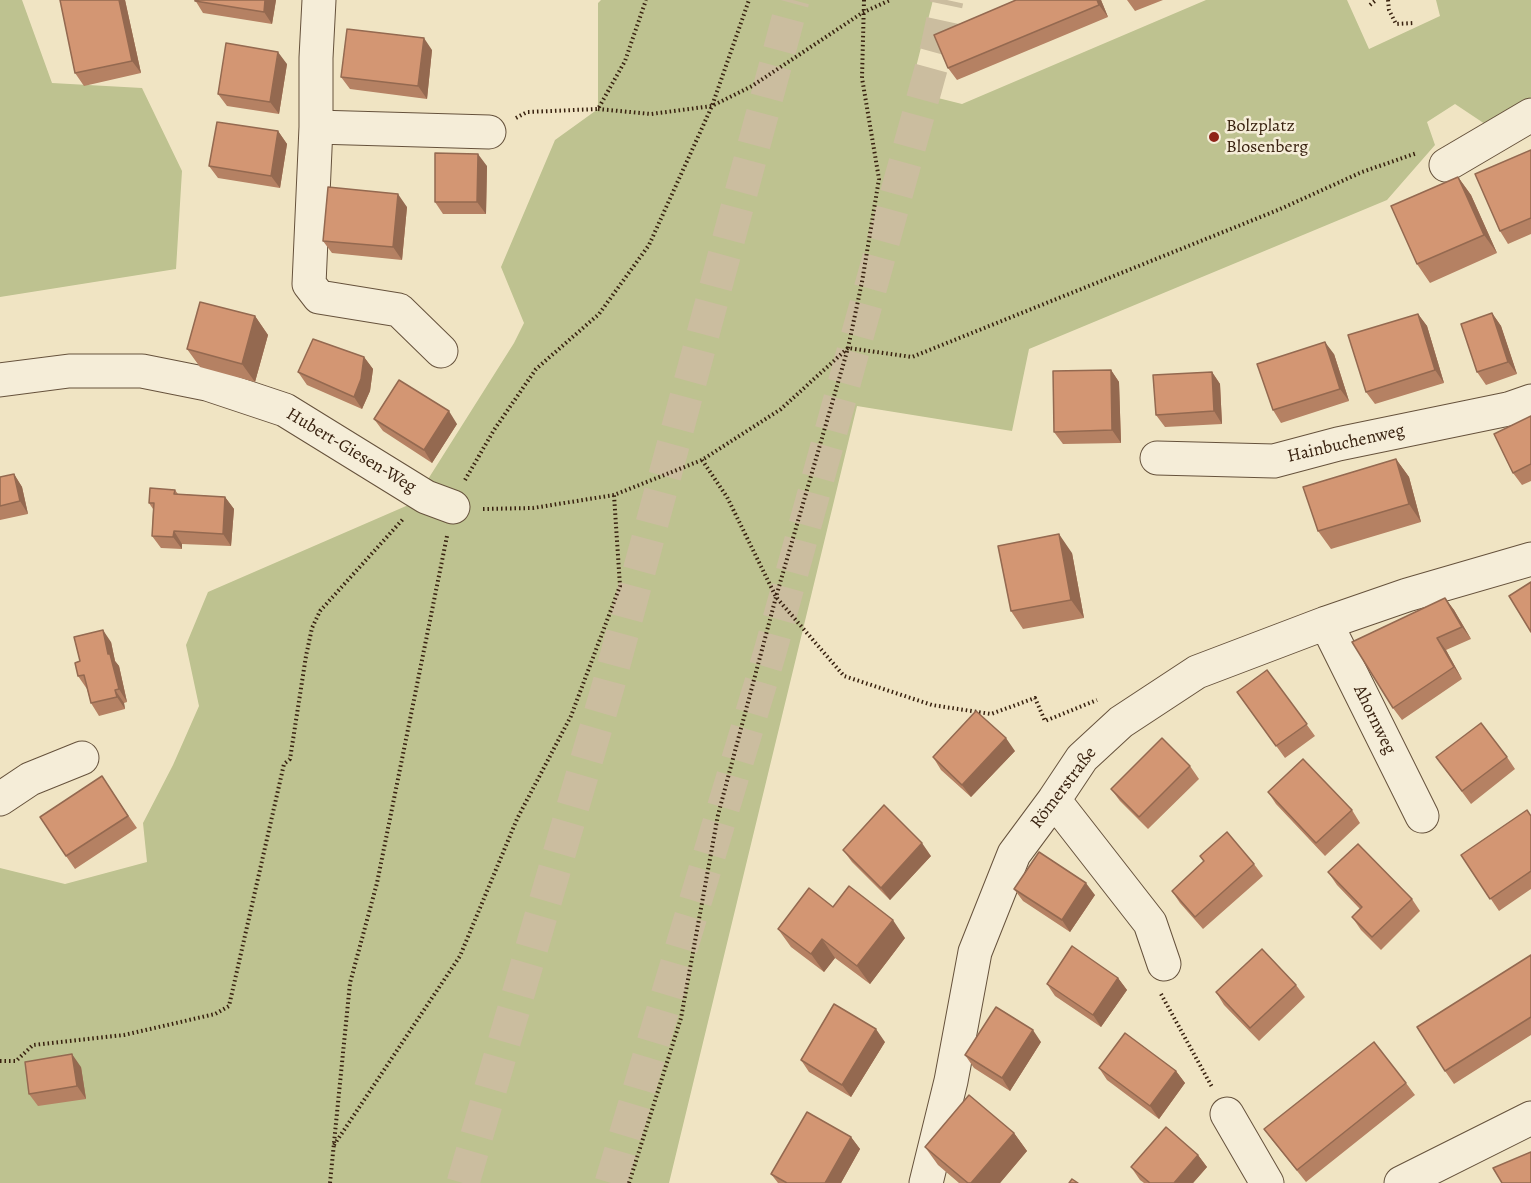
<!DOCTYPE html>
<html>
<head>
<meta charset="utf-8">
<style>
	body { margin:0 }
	canvas { display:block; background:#f0e4c3 }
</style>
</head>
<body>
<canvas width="1531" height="1183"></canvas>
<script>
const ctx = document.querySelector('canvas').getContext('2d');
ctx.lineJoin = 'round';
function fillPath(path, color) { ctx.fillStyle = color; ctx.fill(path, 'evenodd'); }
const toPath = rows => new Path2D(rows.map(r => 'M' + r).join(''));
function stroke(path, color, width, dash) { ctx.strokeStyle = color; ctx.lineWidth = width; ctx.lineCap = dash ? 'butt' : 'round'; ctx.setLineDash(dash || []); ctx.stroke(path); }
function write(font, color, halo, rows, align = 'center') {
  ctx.font = font + ' Alegreya,serif'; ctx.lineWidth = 5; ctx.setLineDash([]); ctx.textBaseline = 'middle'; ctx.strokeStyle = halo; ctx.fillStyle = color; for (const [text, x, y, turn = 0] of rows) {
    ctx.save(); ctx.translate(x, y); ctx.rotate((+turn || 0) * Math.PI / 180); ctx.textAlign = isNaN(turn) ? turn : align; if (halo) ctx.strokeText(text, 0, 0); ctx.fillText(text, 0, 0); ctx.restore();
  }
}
fillPath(toPath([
	[0,0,22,0,52,83,142,88,182,171,176,269,0,297],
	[601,0,933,0,910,91,962,104,1206,0,1347,0,1369,49,1440,16,1436,0,1531,0,1531,97,1488,126,1455,104,1427,122,1435,145,1387,200,1029,349,1012,431,857,406,669,1183,0,1183,0,868,65,884,147,862,143,823,173,765,199,706,186,645,208,592,413,503,514,343,524,323,501,267,555,140,598,109,598,3]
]), '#bec290');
stroke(toPath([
	[463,1183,609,683,793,0],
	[611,1183,770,652,937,47,947,0]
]), '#cbbd9f', 33, [33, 16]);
const minor = toPath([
	[319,0,316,58,316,127,489,132],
	[316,127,309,284,319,297,399,310,441,351],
	[1446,165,1531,115],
	[0,380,69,371,142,371,207,384,285,410,426,497,453,507],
	[1157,458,1274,461,1338,444,1508,409,1531,401],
	[1326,623,1422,816],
	[0,799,30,779,82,758],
	[1054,800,1150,923,1164,964],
	[1227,1114,1267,1183],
	[926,1183,951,1081,975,952,1014,854,1054,800,1082,758,1121,722,1197,672,1326,623,1407,595,1531,559],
	[1401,1183,1531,1118]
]);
stroke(minor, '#66523c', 35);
stroke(toPath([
	[1388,0,1389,10,1396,24,1414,23],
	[1370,5,1376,0],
	[598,109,651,114,712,106,752,86,862,13,890,0],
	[516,118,527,112,598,109,625,61,646,0],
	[702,460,727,497,776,597,844,676,932,705,991,714,1035,698,1045,721,1097,700],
	[465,480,494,430,536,369,599,314,649,245,712,106,749,0],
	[483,509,533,508,614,495,702,460,781,409,848,348,912,357,1278,210,1362,172,1417,153],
	[1161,994,1212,1087],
	[0,1061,16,1061,33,1045,124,1035,215,1014,229,1006,284,764,290,759,306,656,312,628,320,611,404,518],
	[334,1145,460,956,517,819,571,716,620,586,614,495],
	[330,1183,350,983,377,883,447,536],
	[629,1183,681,1018,718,815,776,597,848,348,862,282,879,179,862,78,864,0]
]), '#38210f', 4, [1.5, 3]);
stroke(minor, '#f5edd8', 33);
fillPath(toPath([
	[60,0,125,0,141,73,84,86,75,73],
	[195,0,276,0,272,24,203,13],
	[1016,0,1101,0,1108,17,957,80,948,68],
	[1127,0,1163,0,1135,11],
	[432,50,427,99,350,89,341,77],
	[287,64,279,114,227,106,218,94],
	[278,131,287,144,280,188,218,178,209,166],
	[1531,150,1531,234,1508,244,1500,231],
	[487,166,486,214,443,214,435,202],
	[1458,177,1471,195,1497,253,1430,283,1417,264],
	[407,207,402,260,332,253,323,241],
	[1492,313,1501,326,1517,374,1486,385,1477,372],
	[1418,314,1427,326,1444,383,1375,404,1366,392],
	[255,316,268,335,255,382,200,367,187,349],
	[1334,354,1349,401,1281,423,1273,410],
	[364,357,373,369,370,391,362,409,307,385,298,372],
	[1111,370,1119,382,1121,443,1063,444,1054,432],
	[1212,372,1220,384,1222,424,1165,427,1156,415],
	[1531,416,1531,481,1522,485,1513,473],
	[374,419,457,424,432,463,383,431],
	[1396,459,1409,477,1421,522,1331,549,1318,531],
	[14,474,22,487,28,514,0,520,0,477],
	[175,490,178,494,225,497,234,509,231,546,182,544,182,549,161,548,152,536,153,509,149,503],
	[1072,553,1084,618,1023,629,1011,611],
	[1445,598,1454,610,1471,639,1446,650,1462,679,1402,720,1393,708],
	[111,642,115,661,119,666,127,702,124,703,125,709,99,716,91,703,87,689,78,676,80,661],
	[1267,670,1315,736,1285,758,1237,692],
	[1015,751,971,797,941,770,933,757],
	[1436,757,1507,757,1515,769,1471,804],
	[1190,766,1199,779,1148,829,1120,801,1111,789],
	[110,789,137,828,75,869,66,856],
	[1268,792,1352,810,1360,823,1325,856,1276,804],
	[1531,816,1531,889,1499,911,1461,855],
	[843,850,931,856,890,900,852,862],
	[1200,856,1254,864,1263,876,1203,929,1180,903,1172,891,1204,862],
	[1328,872,1412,899,1420,911,1381,950,1361,930,1352,917,1360,909,1337,885],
	[1014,889,1095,895,1070,932,1023,901],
	[833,907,905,938,870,984,835,958,824,972,791,947,778,929],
	[1531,955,1531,1035,1454,1084,1445,1071],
	[1118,978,1127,990,1101,1027,1055,996,1047,984],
	[1296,985,1305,997,1259,1041,1224,1005,1216,992],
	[885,1042,851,1097,809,1072,801,1060],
	[1041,1042,1010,1091,974,1068,965,1055],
	[81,1067,86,1099,38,1106,29,1094],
	[1099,1068,1176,1071,1185,1083,1159,1119,1107,1080],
	[1406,1083,1415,1095,1306,1182,1273,1141,1264,1129],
	[1014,1133,1027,1151,1000,1183,959,1183,938,1165,925,1147],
	[851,1137,860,1149,841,1183,778,1183,771,1174],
	[1198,1155,1207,1167,1193,1183,1144,1183,1140,1180,1131,1167]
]), '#b58163');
fillPath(toPath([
	[119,0,125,0,141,73,132,61],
	[265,0,276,0,272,24,264,12],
	[1097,0,1101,0,1108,17,1099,5],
	[424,38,432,50,427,99,418,86],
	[278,52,287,64,279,114,270,102],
	[278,131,287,144,280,188,271,176],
	[478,154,487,166,486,214,477,202],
	[1458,177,1471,195,1497,253,1484,235],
	[398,194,407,207,402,260,393,247],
	[1492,313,1501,326,1517,374,1508,362],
	[1418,314,1427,326,1444,383,1435,370],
	[255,316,268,335,255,382,242,364],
	[1325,342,1334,354,1349,401,1340,389],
	[364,357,373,369,370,391,362,409,354,397],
	[1111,370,1119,382,1121,443,1112,430],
	[1212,372,1220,384,1222,424,1214,411],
	[449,411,457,424,432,463,424,450],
	[1396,459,1409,477,1421,522,1409,504],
	[14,474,22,487,28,514,20,501],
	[225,497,234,509,231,546,223,534],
	[174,531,182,544,182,549,173,537],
	[1059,534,1072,553,1084,618,1071,600],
	[1445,598,1454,610,1471,639,1462,627],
	[103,630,111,642,115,661,119,666,127,702,119,689,108,654],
	[1437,638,1446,650,1462,679,1454,667],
	[115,690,124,703,125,709,117,697],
	[1006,738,1015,751,971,797,962,785],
	[922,843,931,856,890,900,881,888],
	[1086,883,1095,895,1070,932,1062,920],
	[893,920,905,938,870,984,857,966],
	[822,939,835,958,824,972,811,954],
	[1118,978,1127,990,1101,1027,1093,1015],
	[876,1029,885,1042,851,1097,842,1085],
	[1033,1030,1041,1042,1010,1091,1002,1078],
	[72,1054,81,1067,86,1099,77,1086],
	[1176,1071,1185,1083,1159,1119,1150,1106],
	[1014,1133,1027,1151,1000,1183,971,1183],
	[851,1137,860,1149,841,1183,825,1183],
	[1198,1155,1207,1167,1193,1183,1174,1183]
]), '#946950');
const building = toPath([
	[60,0,119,0,132,61,75,73,60,0],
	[195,0,265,0,264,12,195,1,195,0],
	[1016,0,1097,0,1099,5,948,68,934,35,1016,0],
	[347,29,424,38,418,86,341,77,347,29],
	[226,43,278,52,270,102,218,94,226,43],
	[217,122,278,131,271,176,209,166,217,122],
	[1531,150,1531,218,1500,231,1475,174,1531,150],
	[435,153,478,154,477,202,435,202,435,153],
	[1458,177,1484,235,1417,264,1391,206,1458,177],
	[328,187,398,194,393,247,323,241,328,187],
	[200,302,255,316,242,364,187,349,200,302],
	[1492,313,1508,362,1477,372,1461,324,1492,313],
	[1418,314,1435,370,1366,392,1348,335,1418,314],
	[313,339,364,357,361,379,354,397,298,372,313,339],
	[1325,342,1340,389,1273,410,1257,364,1325,342],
	[1111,370,1112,430,1054,432,1053,371,1111,370],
	[1212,372,1214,411,1156,415,1153,375,1212,372],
	[399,380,449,411,424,450,374,419,399,380],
	[1531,416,1531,464,1513,473,1494,434,1531,416],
	[1396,459,1409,504,1318,531,1303,487,1396,459],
	[14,474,20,501,0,506,0,477,14,474],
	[150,488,175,490,174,494,225,497,223,534,174,531,173,537,152,536,154,503,149,503,150,488],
	[1059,534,1071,600,1011,611,998,546,1059,534],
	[1531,582,1531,632,1509,596,1531,582],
	[1445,598,1462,627,1437,638,1454,667,1393,708,1352,642,1445,598],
	[103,630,108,654,110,654,119,689,115,690,117,697,91,703,84,675,78,676,75,663,80,661,74,637,103,630],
	[1267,670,1307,724,1276,746,1237,692,1267,670],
	[976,711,1006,738,962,785,933,757,976,711],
	[1481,723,1507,757,1462,791,1436,757,1481,723],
	[1162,738,1190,766,1139,817,1111,789,1162,738],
	[1303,759,1352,810,1316,843,1268,792,1303,759],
	[102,776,128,816,66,856,40,817,102,776],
	[884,805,922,843,881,888,843,850,884,805],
	[1527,810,1531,816,1531,871,1490,899,1461,855,1527,810],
	[1227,832,1254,864,1195,917,1172,891,1204,861,1200,856,1227,832],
	[1358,844,1412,899,1372,937,1352,917,1362,907,1328,872,1358,844],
	[1039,852,1086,883,1062,920,1014,889,1039,852],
	[849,886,893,920,857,966,822,939,811,954,778,929,809,888,833,907,849,886],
	[1072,946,1118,978,1093,1015,1047,984,1072,946],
	[1262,949,1296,985,1250,1028,1216,992,1262,949],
	[1531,955,1531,1017,1445,1071,1417,1027,1531,955],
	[834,1004,876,1029,842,1085,801,1060,834,1004],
	[996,1007,1033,1030,1002,1078,965,1055,996,1007],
	[1125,1033,1176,1071,1150,1106,1099,1068,1125,1033],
	[1374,1042,1406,1083,1297,1170,1264,1129,1374,1042],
	[72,1054,77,1086,29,1094,25,1062,72,1054],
	[969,1095,1014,1133,971,1183,968,1183,925,1147,969,1095],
	[807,1112,851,1137,825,1183,787,1183,771,1174,807,1112],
	[1166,1127,1198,1155,1174,1183,1150,1183,1131,1167,1166,1127],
	[1531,1152,1531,1183,1502,1183,1493,1168,1531,1152],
	[1072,1179,1078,1183,1069,1183,1072,1179]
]);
fillPath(building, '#d39673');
stroke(building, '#946950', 1.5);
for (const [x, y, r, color] of [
	[1214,137,6,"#8f2418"]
]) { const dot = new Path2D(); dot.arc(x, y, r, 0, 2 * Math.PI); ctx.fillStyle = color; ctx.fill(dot); stroke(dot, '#f5edd8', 2); }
write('18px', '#38210f', '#f5edd8', [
	["Bolzplatz",1226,127],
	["Blosenberg",1226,148]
], 'left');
write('18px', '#38210f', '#f5edd8', [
	["Hainbuchenweg",1346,444,-13],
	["Hubert-Giesen-Weg",351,451,31],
	["Ahornweg",1374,720,64],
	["Römerstraße",1064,788,-53]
]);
</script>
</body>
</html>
